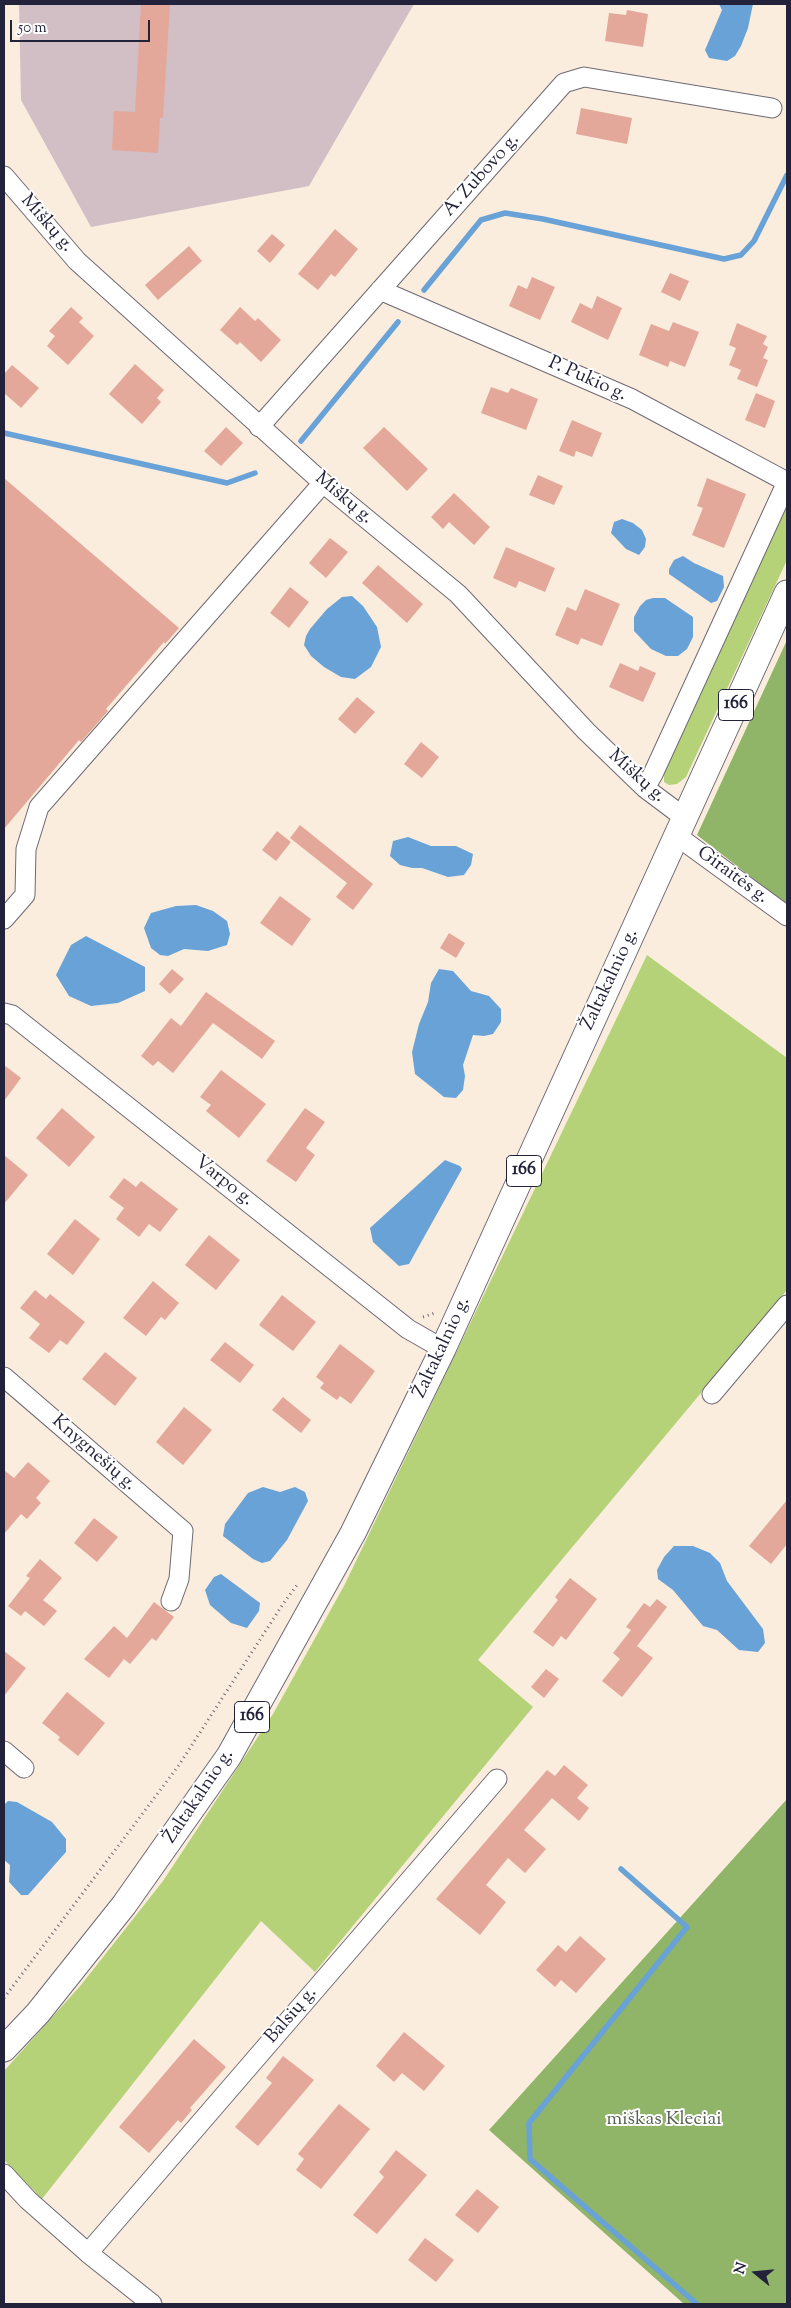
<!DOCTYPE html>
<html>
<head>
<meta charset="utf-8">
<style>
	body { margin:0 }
	#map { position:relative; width:791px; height:2308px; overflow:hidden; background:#faedde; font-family:"Sorts Mill Goudy",serif }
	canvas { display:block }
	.frame { position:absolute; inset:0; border:5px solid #22223b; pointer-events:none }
	.north { position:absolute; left:731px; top:2248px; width:50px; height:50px; -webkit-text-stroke:4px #fff; paint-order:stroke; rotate:287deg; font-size:14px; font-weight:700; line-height:20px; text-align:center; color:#22223b }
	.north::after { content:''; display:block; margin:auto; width:18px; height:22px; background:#22223b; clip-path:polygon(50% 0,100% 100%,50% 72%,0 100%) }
	.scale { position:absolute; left:10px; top:20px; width:140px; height:22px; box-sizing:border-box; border:2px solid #22223b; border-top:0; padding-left:6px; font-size:15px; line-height:18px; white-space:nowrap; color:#22223b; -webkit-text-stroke:4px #fff; paint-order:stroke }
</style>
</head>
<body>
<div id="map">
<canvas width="791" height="2308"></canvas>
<div class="frame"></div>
<div class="north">N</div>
<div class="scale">50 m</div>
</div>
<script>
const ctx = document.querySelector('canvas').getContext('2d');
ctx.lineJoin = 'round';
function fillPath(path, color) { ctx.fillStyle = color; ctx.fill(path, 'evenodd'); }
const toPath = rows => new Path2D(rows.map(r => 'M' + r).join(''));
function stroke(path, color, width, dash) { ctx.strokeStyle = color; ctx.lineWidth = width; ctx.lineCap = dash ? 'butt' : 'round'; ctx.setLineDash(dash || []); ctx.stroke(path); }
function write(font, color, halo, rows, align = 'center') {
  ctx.font = font + ' "Sorts Mill Goudy",serif'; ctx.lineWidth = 4; ctx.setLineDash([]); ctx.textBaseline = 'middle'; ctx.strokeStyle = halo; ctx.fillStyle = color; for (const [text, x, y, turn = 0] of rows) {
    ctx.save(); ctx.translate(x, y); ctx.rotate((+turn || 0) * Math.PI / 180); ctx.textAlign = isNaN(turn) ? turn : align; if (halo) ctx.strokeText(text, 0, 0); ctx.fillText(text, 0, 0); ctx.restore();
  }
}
fillPath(toPath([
	[19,4,414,4,309,186,91,227,21,100]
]), '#d2bec5');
fillPath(toPath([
	[787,505,787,560,686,777,677,784,669,785,664,782,664,772],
	[647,955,787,1058,787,1290,478,1660,533,1707,315,1972,261,1921,42,2199,4,2160,4,2071,81,1985,163,1881,273,1714,345,1584]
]), '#b5d278');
fillPath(toPath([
	[787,640,787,905,697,835],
	[787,1799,787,2304,684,2304,489,2130]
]), '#90b468');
fillPath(toPath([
	[719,4,753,4,748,28,741,46,735,56,727,61,709,58,705,50,722,10],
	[622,519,633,523,642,530,646,539,645,547,639,555,626,549,611,533,614,522],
	[683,556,694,563,723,576,724,587,717,601,711,603,669,574,669,569,674,560],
	[352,596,363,606,377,627,381,647,371,667,355,679,341,677,324,667,311,656,304,645,306,636,310,629,327,609,342,597],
	[653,598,665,598,693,617,693,637,687,649,678,656,666,656,651,649,634,631,634,617,640,606,646,600],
	[408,837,431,846,456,846,473,854,471,865,464,875,448,877,422,868,412,868,400,865,390,856,393,841],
	[196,905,213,911,227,921,230,934,227,945,208,951,184,949,168,956,160,955,151,948,144,928,151,913,176,906],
	[86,936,145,967,145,991,118,1003,91,1006,69,996,56,975,71,945],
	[439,969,453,971,471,991,489,996,501,1009,501,1022,493,1034,484,1036,473,1035,463,1065,465,1076,463,1090,456,1098,444,1097,415,1074,412,1052,419,1024,428,1002,431,983],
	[445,1160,460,1166,462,1169,409,1264,399,1266,373,1242,370,1228],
	[263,1487,280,1492,295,1487,305,1492,308,1501,287,1540,270,1561,262,1563,253,1559,223,1536,225,1524,248,1493],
	[674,1546,693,1546,710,1553,720,1563,727,1581,763,1629,765,1643,758,1652,739,1650,717,1630,703,1626,673,1590,658,1579,657,1570,664,1557],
	[221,1574,260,1603,259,1611,247,1628,231,1623,210,1605,205,1590,214,1577],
	[8,1801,17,1802,52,1822,66,1839,66,1852,28,1895,21,1895,9,1882,10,1865,4,1860,4,1805]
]), '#68a2d7');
stroke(toPath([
	[424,290,481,220,505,213,543,219,724,259,741,255,754,241,787,175],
	[4,433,227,483,255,473],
	[301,441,398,322],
	[621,1869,687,1927,529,2123,530,2159,697,2304]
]), '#68a2d7', 5.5);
fillPath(toPath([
	[141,4,170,4,163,118,160,118,158,153,112,150,114,111,135,112],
	[627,10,648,14,643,47,605,41,609,13,626,15],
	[581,108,632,118,627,144,576,134],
	[335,229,358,249,335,277,331,274,318,290,298,274],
	[272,234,285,245,270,263,257,251],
	[189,246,202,261,158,300,145,285],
	[670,273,689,281,680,301,661,292],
	[532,277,555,287,540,320,509,306,518,285,527,289],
	[597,296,622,308,608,340,571,322,580,303,592,309],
	[71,307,83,318,79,322,94,336,68,365,47,346,55,336,49,331],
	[240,307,255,321,258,318,281,340,261,362,240,342,237,345,220,330],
	[673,322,699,332,685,367,670,361,668,367,639,355,651,324,669,331],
	[737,323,767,336,763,344,768,347,763,358,768,360,757,387,737,379,741,370,729,365,736,348,729,345],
	[135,364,164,390,157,398,161,402,142,424,109,394],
	[12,365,39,388,21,408,4,393,4,374],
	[491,387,508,393,511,388,538,399,526,430,481,413],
	[756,393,775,401,765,428,745,420],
	[572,420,602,433,592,457,576,451,574,457,559,451],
	[226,427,243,443,221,466,204,451],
	[384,427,428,469,407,491,363,448],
	[538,475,563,486,554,505,529,495],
	[4,478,179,628,165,644,164,642,106,709,108,711,81,742,79,740,4,829],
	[707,478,746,494,724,548,692,535,703,508,697,506],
	[454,493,490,527,474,545,449,522,443,529,431,517],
	[330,538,348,552,326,578,309,563],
	[506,547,555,568,545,592,519,581,516,588,493,578],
	[378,565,423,604,407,623,362,583],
	[290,587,309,602,289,628,270,613],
	[585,589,620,604,602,646,581,638,578,645,555,635,567,607,576,611],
	[620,663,638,671,640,666,656,673,643,702,609,687],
	[357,697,375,712,355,734,338,719],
	[421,742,439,757,422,778,404,764],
	[300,825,373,884,353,910,336,897,347,883,290,838],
	[277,831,291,842,276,861,262,850],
	[280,896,311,919,292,946,260,923],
	[449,933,465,943,456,958,440,948],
	[172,969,184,979,170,994,159,984],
	[206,992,275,1041,262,1059,213,1023,173,1073,158,1061,153,1066,141,1056,171,1018,181,1026],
	[4,1065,21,1078,4,1101],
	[221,1070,266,1104,239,1138,206,1111,211,1105,200,1097],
	[62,1108,95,1137,69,1167,36,1138],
	[305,1108,325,1122,306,1148,315,1155,296,1182,266,1161],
	[4,1155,28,1175,4,1204],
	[124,1178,136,1187,141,1181,178,1209,160,1232,149,1224,139,1237,116,1219,124,1208,109,1197],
	[75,1219,100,1239,73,1275,47,1254],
	[209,1235,240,1260,216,1290,185,1265],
	[153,1281,179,1303,165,1320,161,1317,146,1336,123,1318],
	[35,1290,46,1299,50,1294,85,1322,67,1345,60,1340,49,1353,29,1338,40,1324,20,1308],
	[282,1295,316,1322,293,1351,259,1325],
	[225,1342,254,1365,240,1383,210,1360],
	[340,1344,375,1371,351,1404,340,1396,337,1400,320,1388,324,1383,316,1377],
	[105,1352,137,1378,115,1406,82,1379],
	[283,1397,311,1420,301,1433,272,1410],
	[184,1407,212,1430,183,1465,156,1442],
	[28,1462,50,1481,36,1498,41,1503,27,1519,21,1514,4,1534,4,1470,14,1478],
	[787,1500,787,1544,771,1564,749,1546],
	[94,1518,118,1537,97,1562,74,1543],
	[40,1559,62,1578,43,1600,57,1611,44,1626,25,1611,21,1616,8,1606,30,1578,26,1576],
	[570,1578,597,1599,566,1640,561,1636,553,1647,533,1632,558,1600,555,1597],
	[657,1599,667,1607,637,1646,653,1658,622,1697,602,1681,620,1659,613,1653,631,1630,626,1627,644,1603,650,1607],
	[154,1602,174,1617,156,1641,152,1638,130,1664,124,1659,109,1678,84,1659,114,1626,127,1638],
	[4,1651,26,1668,4,1696],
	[546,1669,559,1679,544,1698,531,1687],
	[67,1692,105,1723,78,1756,58,1740,60,1737,42,1723],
	[564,1765,588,1785,577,1798,589,1808,579,1821,552,1798,524,1830,546,1849,525,1873,508,1858,486,1885,506,1902,480,1935,436,1899,547,1770,555,1776],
	[580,1936,606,1959,576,1993,561,1980,555,1987,536,1970,558,1945,566,1952],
	[404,2032,445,2066,424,2091,402,2073,394,2082,376,2066],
	[194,2039,226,2067,190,2108,192,2110,181,2123,178,2120,149,2153,119,2127],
	[283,2056,314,2080,258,2146,235,2127,272,2083,266,2078],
	[339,2104,370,2129,321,2189,296,2170,304,2159,298,2154],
	[396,2150,427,2175,377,2234,353,2215,384,2177,379,2172],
	[477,2189,499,2207,478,2233,455,2215],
	[425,2238,454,2260,436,2282,408,2260]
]), '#e3a899');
const minor = toPath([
	[4,176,77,261,323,483,458,594,586,731,645,788,685,818],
	[380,290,632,399,787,482],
	[259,427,564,83,584,77,772,108],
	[645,788,653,774,787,482],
	[677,836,787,916],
	[4,919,25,895,26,849,39,807,323,483],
	[4,1013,12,1015,408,1329,443,1349],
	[4,1377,183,1531,179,1579,171,1601],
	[712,1394,787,1305],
	[4,1751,24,1768],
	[4,2174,28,2200,88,2253,152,2304],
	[88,2253,497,1779]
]);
const major = toPath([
	[4,2049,38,2013,124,1905,229,1756,353,1533,443,1349,787,593]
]);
stroke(minor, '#6e6974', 21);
stroke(major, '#6e6974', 27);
stroke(toPath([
	[423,1317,435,1313],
	[4,1998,179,1765,283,1604,297,1585]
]), '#6e6974', 3, [1, 4]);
stroke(minor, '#fff', 19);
stroke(major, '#fff', 25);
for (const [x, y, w] of [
	[736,705,35],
	[524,1171,35],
	[252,1717,35]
]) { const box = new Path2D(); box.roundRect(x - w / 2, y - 15.5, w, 31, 4); ctx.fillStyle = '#fff'; ctx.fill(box); stroke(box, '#22223b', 1); }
write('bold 18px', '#22223b', null, [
	["166",736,705],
	["166",524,1171],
	["166",252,1717]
]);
write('19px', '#22223b', '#fff', [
	["A. Zubovo g.",482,176,-48],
	["Miškų g.",46,224,49],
	["P. Pukio g.",587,380,24],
	["Miškų g.",343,499,40],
	["Miškų g.",636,777,42],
	["Giraitės g.",732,876,36],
	["Žaltakalnio g.",611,980,-65],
	["Varpo g.",223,1182,38],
	["Žaltakalnio g.",443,1348,-65],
	["Knygnešių g.",93,1454,41],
	["Žaltakalnio g.",200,1797,-56],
	["Balsių g.",292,2016,-49]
]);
write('19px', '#556050', '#fff', [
	["miškas Kleciai",664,2121]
]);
</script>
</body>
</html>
